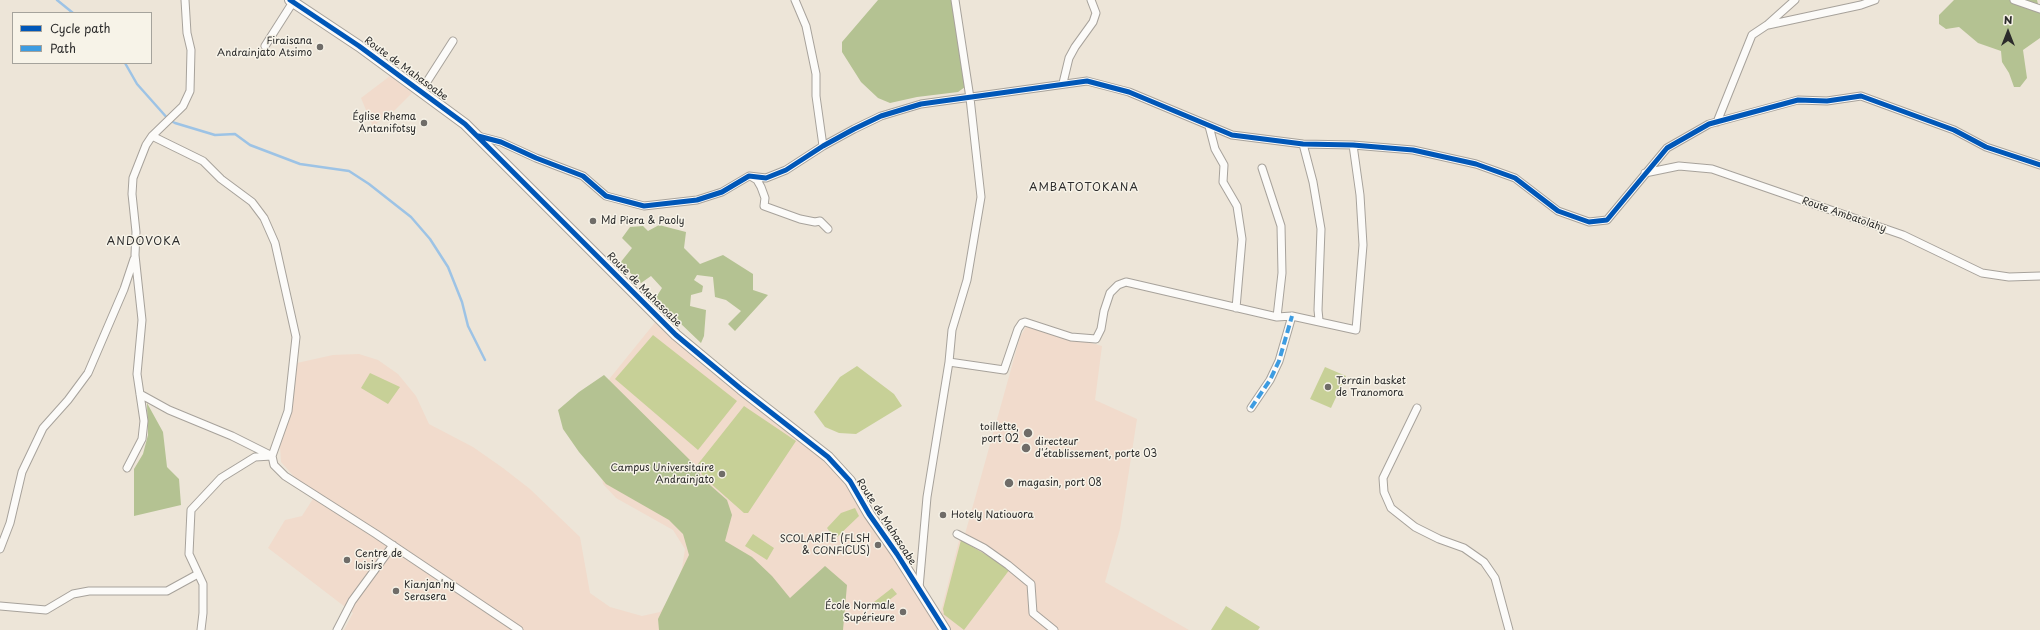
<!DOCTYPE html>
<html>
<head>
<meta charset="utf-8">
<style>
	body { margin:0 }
	#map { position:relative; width:2040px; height:630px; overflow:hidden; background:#ede5d8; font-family:"Playpen Sans",sans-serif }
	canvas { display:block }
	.legend { position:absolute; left:12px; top:12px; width:140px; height:52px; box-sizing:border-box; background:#f7f3e8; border:1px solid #a5a39c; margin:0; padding:5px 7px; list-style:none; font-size:12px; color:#2b2b2b }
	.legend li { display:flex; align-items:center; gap:8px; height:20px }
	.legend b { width:20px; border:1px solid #a5a39c }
	.north { position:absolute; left:1988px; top:12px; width:40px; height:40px; -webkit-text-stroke:3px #f7f3e8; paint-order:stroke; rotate:0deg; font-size:11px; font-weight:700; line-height:16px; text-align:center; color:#2b2b2b }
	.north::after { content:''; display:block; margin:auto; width:14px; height:18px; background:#2b2b2b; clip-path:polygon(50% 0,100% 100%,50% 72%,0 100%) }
</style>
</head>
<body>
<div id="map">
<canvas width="2040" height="630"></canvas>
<ul class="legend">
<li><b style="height:5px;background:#0057b8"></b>Cycle path</li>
<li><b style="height:5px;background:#3d9ce1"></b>Path</li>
</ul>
<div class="north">N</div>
</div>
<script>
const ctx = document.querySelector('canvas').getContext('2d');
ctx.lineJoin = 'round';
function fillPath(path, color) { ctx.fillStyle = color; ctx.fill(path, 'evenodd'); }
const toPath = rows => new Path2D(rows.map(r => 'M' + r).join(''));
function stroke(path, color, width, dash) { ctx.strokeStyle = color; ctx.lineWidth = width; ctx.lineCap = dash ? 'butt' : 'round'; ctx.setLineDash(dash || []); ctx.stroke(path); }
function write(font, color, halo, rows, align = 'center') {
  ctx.font = font + ' "Playpen Sans",sans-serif'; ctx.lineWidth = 3; ctx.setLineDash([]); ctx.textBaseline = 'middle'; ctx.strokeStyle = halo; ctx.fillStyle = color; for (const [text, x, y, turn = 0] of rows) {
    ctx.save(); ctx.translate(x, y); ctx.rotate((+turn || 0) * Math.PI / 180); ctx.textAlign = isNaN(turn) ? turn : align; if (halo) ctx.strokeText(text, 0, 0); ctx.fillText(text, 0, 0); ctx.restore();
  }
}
fillPath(toPath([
	[390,76,412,93,389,116,385,116,373,127,361,98],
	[657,320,686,351,732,389,829,460,940,615,961,533,965,534,1020,337,1027,325,1102,346,1095,400,1137,419,1120,529,1105,582,1189,630,344,630,353,613,268,548,285,520,302,516,316,494,297,480,281,462,280,446,291,411,297,363,333,355,359,354,378,360,398,374,416,396,429,424,473,447,503,468,530,489,580,537,590,593,610,607,642,616,660,612,674,591,682,568,685,549,673,530,616,498,603,484,589,404]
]), '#f1dbcc');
fillPath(toPath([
	[653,335,737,401,698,450,615,379],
	[857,366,894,394,902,406,856,434,839,433,825,427,814,412,840,377],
	[1325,367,1346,376,1331,408,1310,399],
	[370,373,400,387,388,404,361,388],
	[744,406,796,441,748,513,744,513,709,482,702,475,698,464],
	[855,508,859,516,835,539,827,528,841,513],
	[753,534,774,548,767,560,745,546],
	[961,540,1010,569,964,630,942,613,944,614,943,609],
	[892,588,897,594,879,608,874,602],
	[1226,606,1260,627,1258,630,1211,630]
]), '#c7d097');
fillPath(toPath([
	[878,0,952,0,965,87,958,92,917,97,890,103,878,98,861,82,842,52,842,42],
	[1954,0,2037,0,2040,12,2040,38,2023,50,2027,78,2020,87,2014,87,2009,73,2002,62,2001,51,1978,43,1959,27,1946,29,1939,24,1939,15],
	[659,225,686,232,684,248,700,264,723,255,753,274,753,290,768,295,735,331,728,324,741,311,726,300,715,297,713,277,697,275,694,280,703,286,702,292,691,295,690,306,706,310,704,336,701,343,655,299,662,288,651,276,641,283,620,263,632,248,622,238,630,227,643,226,648,231],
	[604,375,695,465,702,478,727,500,732,515,725,541,752,557,772,576,790,598,825,566,847,585,843,630,659,630,658,619,689,555,683,534,669,520,606,484,579,452,563,429,558,410,579,392],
	[147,403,163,432,167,467,179,479,181,505,134,516,134,469,143,454,148,435]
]), '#b4c292');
stroke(toPath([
	[57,0,73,13],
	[125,63,137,84,169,120,175,123,215,135,235,134,250,145,300,164,349,171,369,184,411,217,430,239,448,267,462,302,468,326,485,360]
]), '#9dc3e5', 2.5);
const street = toPath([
	[795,0,806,26,816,74,816,96,823,146],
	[2014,0,2040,9],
	[1768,25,1861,5,1875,0],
	[265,46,293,2],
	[1063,83,1069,58,1075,47,1093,22,1096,13,1091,0],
	[421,91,453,41],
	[1717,122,1752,35,1767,25,1795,0],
	[1209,126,1215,149,1224,165,1223,182,1237,206,1242,239,1236,308],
	[152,136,203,161,221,179,252,202,264,218,275,243,296,337,288,411,272,456,255,457,221,478,191,510,189,554,203,584,203,613,201,630],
	[478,136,501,142,536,158,583,176,606,196,644,206,697,200,722,192,749,176,766,178,786,170,823,146,854,129,881,116,921,104,1087,81,1129,92,1232,135,1303,144,1353,145,1413,150,1476,164,1515,178,1558,211,1589,222,1607,220,1667,148,1709,124,1798,100,1827,101,1861,96,1954,130,1986,147,2040,165],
	[1303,144,1313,182,1321,229,1318,310,1319,320],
	[1262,168,1281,226,1282,273,1277,317],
	[1645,173,1679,166,1712,169,1903,235,1982,273,2009,277,2040,276],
	[752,177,757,180,761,187,765,198,764,206,800,219,815,222,820,221,828,229],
	[949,362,1004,370,1018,329,1022,323,1025,322,1071,337,1096,339,1101,329,1104,311,1110,293,1118,285,1126,282,1277,317,1292,316,1356,330,1363,245,1360,195,1353,145],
	[140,394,169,410,232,436,272,456,274,465,285,476,376,534,519,630],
	[1251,408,1270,380,1279,361,1292,316],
	[1417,408,1383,478,1384,492,1391,508,1415,527,1439,539,1464,548,1484,562,1495,578,1509,630],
	[127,468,142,439,144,421,137,374,142,320,135,255,136,232,132,194,133,178,146,145,152,136,183,106,190,91,191,50,187,33,185,0],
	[957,534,984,548,1008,565,1031,584,1033,613,1054,630],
	[0,549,10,523,22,472,43,428,68,400,88,373,124,289,134,259],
	[919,588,927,497,949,362,952,330,967,280,981,197,970,98,955,0],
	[0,606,46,610,73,594,89,591,167,591,198,574],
	[337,630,352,601,393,545]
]);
const secondary = toPath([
	[290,0,359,46,465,124,676,335,741,389,828,457,850,481,869,514,897,554,945,630]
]);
stroke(street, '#a7a29b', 9);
stroke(secondary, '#a7a29b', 12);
stroke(street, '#fcfbf9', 7);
stroke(secondary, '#fcfbf9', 10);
stroke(toPath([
	[1251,408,1270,380,1279,361,1292,316]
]), '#3d9ce1', 4, [8, 4]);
stroke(toPath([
	[290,0,359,46,465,124,676,335,741,389,828,457,850,481,869,514,897,554,945,630],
	[478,136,501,142,536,158,583,176,606,196,644,206,697,200,722,192,749,176,766,178,786,170,823,146,854,129,881,116,921,104,1087,81,1129,92,1232,135,1303,144,1353,145,1413,150,1476,164,1515,178,1558,211,1589,222,1607,220,1667,148,1709,124,1798,100,1827,101,1861,96,1954,130,1986,147,2040,165]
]), '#0057b8', 5);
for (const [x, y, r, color] of [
	[320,47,4,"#6f6c68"],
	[424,123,4,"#6f6c68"],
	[593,221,4,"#6f6c68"],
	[1328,387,4,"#6f6c68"],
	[1028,433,5,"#6f6c68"],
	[1026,448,5,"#6f6c68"],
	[722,474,4,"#6f6c68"],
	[1009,483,5,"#6f6c68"],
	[943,515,4,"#6f6c68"],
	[878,545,4,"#6f6c68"],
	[347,560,4,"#6f6c68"],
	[396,591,4,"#6f6c68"],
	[903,612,4,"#6f6c68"]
]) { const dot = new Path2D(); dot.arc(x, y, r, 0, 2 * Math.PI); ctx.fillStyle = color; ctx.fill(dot); stroke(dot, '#f7f3e8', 1.5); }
write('10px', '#2b2b2b', '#f7f3e8', [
	["Firaisana",312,41,"right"],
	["Andrainjato Atsimo",312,53,"right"],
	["Église Rhema",416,117,"right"],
	["Antanifotsy",416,129,"right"],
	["Md Piera & Paoly",601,221],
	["Terrain basket",1336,381],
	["de Tranomora",1336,393],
	["toillette,",1019,427,"right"],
	["port 02",1019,439,"right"],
	["directeur",1035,442],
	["d'établissement, porte 03",1035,454],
	["Campus Universitaire",714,468,"right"],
	["Andrainjato",714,480,"right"],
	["magasin, port 08",1018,483],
	["Hotely Natiouora",951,515],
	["SCOLARITE (FLSH",870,539,"right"],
	["& CONFICUS)",870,551,"right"],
	["Centre de",355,554],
	["loisirs",355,566],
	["Kianjan'ny",404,585],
	["Serasera",404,597],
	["École Normale",895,606,"right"],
	["Supérieure",895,618,"right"]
], 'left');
write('10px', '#2b2b2b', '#f7f3e8', [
	["Route de Mahasoabe",406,69,36],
	["Route Ambatolahy",1844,215,19],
	["Route de Mahasoabe",644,290,45],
	["Route de Mahasoabe",886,522,57]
]);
ctx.letterSpacing = '1px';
write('11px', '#2b2b2b', '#f7f3e8', [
	["AMBATOTOKANA",1084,188],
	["ANDOVOKA",144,242]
]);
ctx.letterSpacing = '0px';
</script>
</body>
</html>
